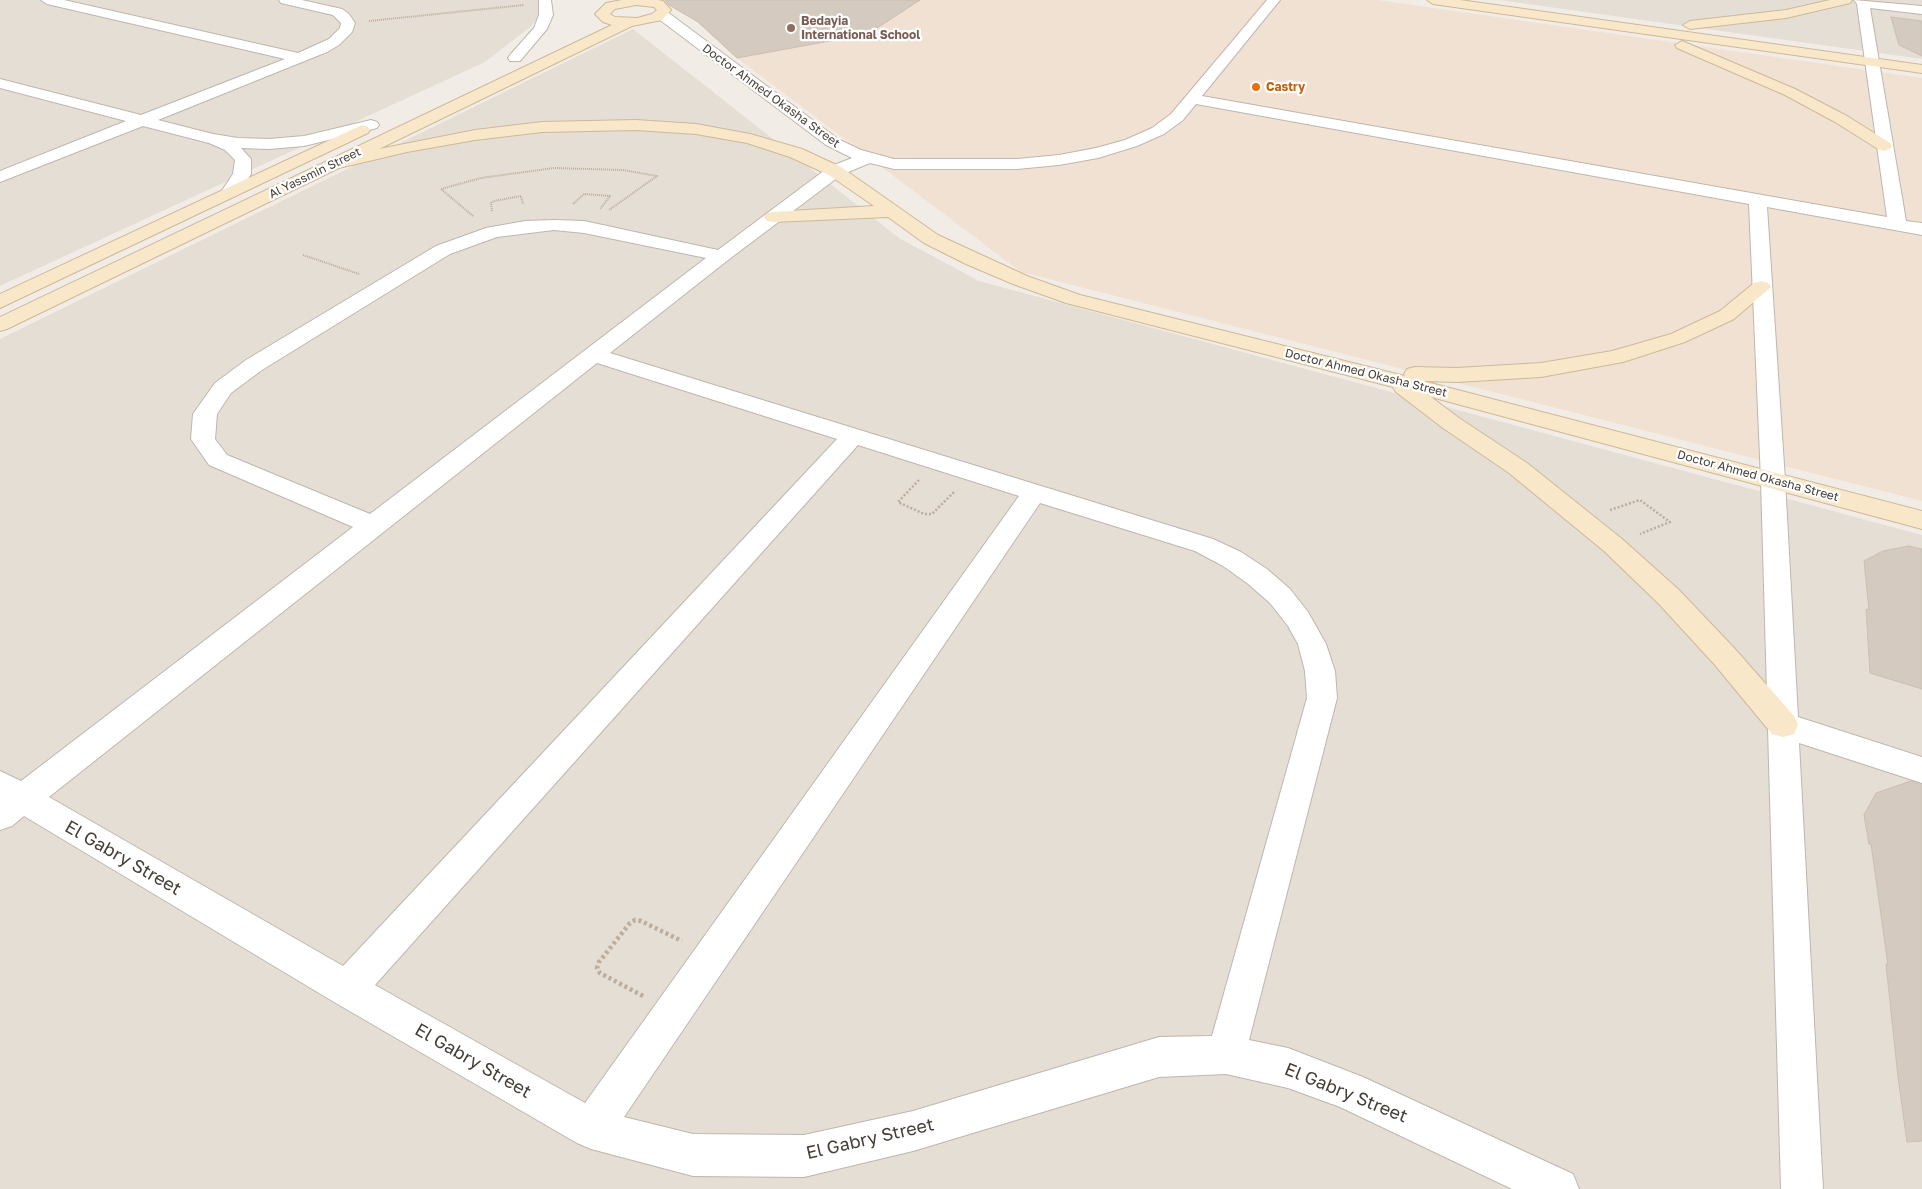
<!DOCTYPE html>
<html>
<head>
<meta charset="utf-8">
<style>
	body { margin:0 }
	canvas { display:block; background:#f1ede6 }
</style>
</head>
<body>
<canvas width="1922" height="1189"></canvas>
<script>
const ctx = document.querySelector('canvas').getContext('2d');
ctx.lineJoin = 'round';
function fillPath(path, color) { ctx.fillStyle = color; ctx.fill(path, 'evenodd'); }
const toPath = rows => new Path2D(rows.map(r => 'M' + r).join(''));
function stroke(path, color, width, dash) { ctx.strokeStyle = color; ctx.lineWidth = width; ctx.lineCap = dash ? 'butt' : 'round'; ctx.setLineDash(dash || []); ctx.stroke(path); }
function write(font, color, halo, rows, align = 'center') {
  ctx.font = font + ' "Golos Text",sans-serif'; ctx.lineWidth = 4.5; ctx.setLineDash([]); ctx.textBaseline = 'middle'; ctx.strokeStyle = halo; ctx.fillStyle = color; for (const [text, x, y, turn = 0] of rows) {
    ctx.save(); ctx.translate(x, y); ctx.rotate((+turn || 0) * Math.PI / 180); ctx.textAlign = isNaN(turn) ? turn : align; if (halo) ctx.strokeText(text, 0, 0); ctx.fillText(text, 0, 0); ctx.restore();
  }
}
fillPath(toPath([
	[0,0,541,0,540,17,529,28,485,62,0,286],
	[1499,0,1922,0,1922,59],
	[633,29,899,238,979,281,1922,535,1922,1189,0,1189,0,339]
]), '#e5ded5');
fillPath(toPath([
	[661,0,1378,0,1922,78,1922,501,1021,272,737,58,698,22]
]), '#f1e1d3');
const building = toPath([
	[665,0,920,0,868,34,737,58,698,22,669,5,665,0],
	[1891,17,1922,21,1922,56,1899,45,1891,17],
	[1909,546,1922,549,1922,689,1870,673,1866,609,1869,610,1864,561,1883,551,1909,546],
	[1911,781,1922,785,1922,1141,1907,1142,1898,1077,1886,964,1888,965,1871,844,1869,844,1864,815,1876,793,1911,781]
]);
fillPath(building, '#d5cac0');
stroke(building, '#ccbeb1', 1);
const street = toPath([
	[41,0,64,0,298,53,329,39,340,28,341,23,333,15,281,3,279,0,302,0,342,9,349,14,355,23,352,32,339,45,327,52,158,120,213,134,238,138,269,139,304,136,371,120,377,122,379,125,377,128,304,146,269,149,241,148,251,159,251,174,236,196,230,197,224,196,221,192,233,174,235,160,225,150,209,143,143,126,0,182,0,171,126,121,0,88,0,79,141,115,285,59,47,4,41,0],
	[539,0,551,0,553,15,547,29,520,61,510,61,508,58,510,55,534,28,539,15,539,0],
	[1267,0,1280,0,1202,96,1887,217,1857,4,1854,0,1922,6,1922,14,1870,8,1906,221,1922,223,1922,235,1767,207,1785,480,1798,717,1922,757,1922,783,1799,743,1823,1189,1781,1189,1761,480,1749,204,1196,104,1183,120,1164,134,1137,146,1098,158,1059,165,1017,169,894,169,870,163,841,175,728,260,610,353,1213,539,1241,552,1267,569,1290,589,1308,612,1326,644,1335,671,1337,698,1249,1040,1288,1048,1363,1077,1573,1174,1579,1189,1512,1189,1340,1107,1288,1088,1226,1074,1159,1077,913,1151,804,1177,693,1176,591,1149,577,1143,334,1002,24,816,12,826,0,830,0,771,21,781,353,527,209,465,191,439,193,414,215,383,246,360,436,246,486,228,525,221,554,220,584,221,718,250,829,167,852,158,826,145,656,17,654,14,656,11,666,11,838,139,861,150,894,159,1017,159,1059,155,1096,148,1125,140,1152,128,1171,114,1267,0],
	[554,230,584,233,706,258,370,514,227,455,215,439,217,414,231,393,262,370,450,254,497,237,554,230],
	[597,363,837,439,343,966,49,797,597,363],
	[858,445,1019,496,585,1103,375,985,858,445],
	[1040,503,1195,551,1223,566,1247,583,1270,603,1288,626,1298,644,1305,671,1307,698,1212,1036,1159,1037,913,1111,804,1135,693,1134,624,1117,1040,503]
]);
const secondary = toPath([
	[622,0,658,0,663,1,671,10,662,20,632,26,379,149,475,130,542,122,636,120,696,124,750,134,802,149,841,167,938,235,1027,276,1080,295,1405,376,1404,374,1407,369,1415,367,1457,368,1541,363,1612,351,1671,334,1720,311,1754,283,1761,281,1768,283,1771,287,1734,319,1685,342,1623,362,1541,377,1457,382,1423,381,1922,511,1922,529,1431,397,1459,418,1527,463,1622,539,1679,590,1735,649,1794,716,1798,725,1794,734,1783,737,1772,734,1715,665,1659,604,1604,551,1509,473,1443,428,1396,392,1393,387,1066,303,1013,284,966,264,924,243,888,217,773,222,767,221,764,217,767,213,773,212,874,206,829,175,790,157,747,143,696,134,636,130,542,132,475,140,407,152,339,168,7,329,0,331,0,317,612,25,603,22,595,14,606,3,622,0],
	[636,5,654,7,657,10,652,14,637,18,615,17,610,14,615,9,636,5],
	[1427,0,1460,0,1922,65,1922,73,1433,4,1427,0],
	[1830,0,1852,0,1850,3,1786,18,1690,29,1683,25,1690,21,1786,10,1830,0],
	[1682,41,1795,89,1847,116,1890,143,1892,146,1890,149,1884,151,1878,149,1835,122,1785,95,1677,48,1675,45,1682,41],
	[362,125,368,127,370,130,368,133,0,308,0,294,362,125]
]);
stroke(street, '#bfb6ad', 2);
stroke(secondary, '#cdb99a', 2);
stroke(toPath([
	[369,21,524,5],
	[573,204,584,194,610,196,600,209],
	[492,211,491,203,494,201,521,196,523,204],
	[473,216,441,189,481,178,554,168,623,170,657,176,609,210],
	[303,255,359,274]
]), '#bcad9d', 2, [1, 1]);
stroke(toPath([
	[919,480,898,502,924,514,932,514,954,492],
	[1610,510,1640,500,1670,522,1640,534]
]), '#bcad9d', 2.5, [2, 2]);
stroke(toPath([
	[643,996,600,973,597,968,599,962,630,923,635,920,641,921,682,941]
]), '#bcad9d', 4.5, [3, 3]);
fillPath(street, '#fff');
fillPath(secondary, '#f9e7c9');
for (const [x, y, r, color] of [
	[791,28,5,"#8d6e63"],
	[1256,87,5,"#e8710a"]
]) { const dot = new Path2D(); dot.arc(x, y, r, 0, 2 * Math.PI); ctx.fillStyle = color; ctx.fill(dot); stroke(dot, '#fff', 2); }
write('bold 12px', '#785e54', '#fff', [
	["Bedayia",801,21],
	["International School",801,35]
], 'left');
write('bold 12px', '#c56008', '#fff', [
	["Castry",1266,87]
], 'left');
write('12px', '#443d36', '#fff', [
	["Doctor Ahmed Okasha Street",771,96,36],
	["Al Yassmin Street",315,173,-26],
	["Doctor Ahmed Okasha Street",1366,373,14],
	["Doctor Ahmed Okasha Street",1758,476,15]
]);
write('18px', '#443d36', '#fff', [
	["El Gabry Street",123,858,30],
	["El Gabry Street",473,1061,30],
	["El Gabry Street",1346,1093,22],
	["El Gabry Street",870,1139,-13]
]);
</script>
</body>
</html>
